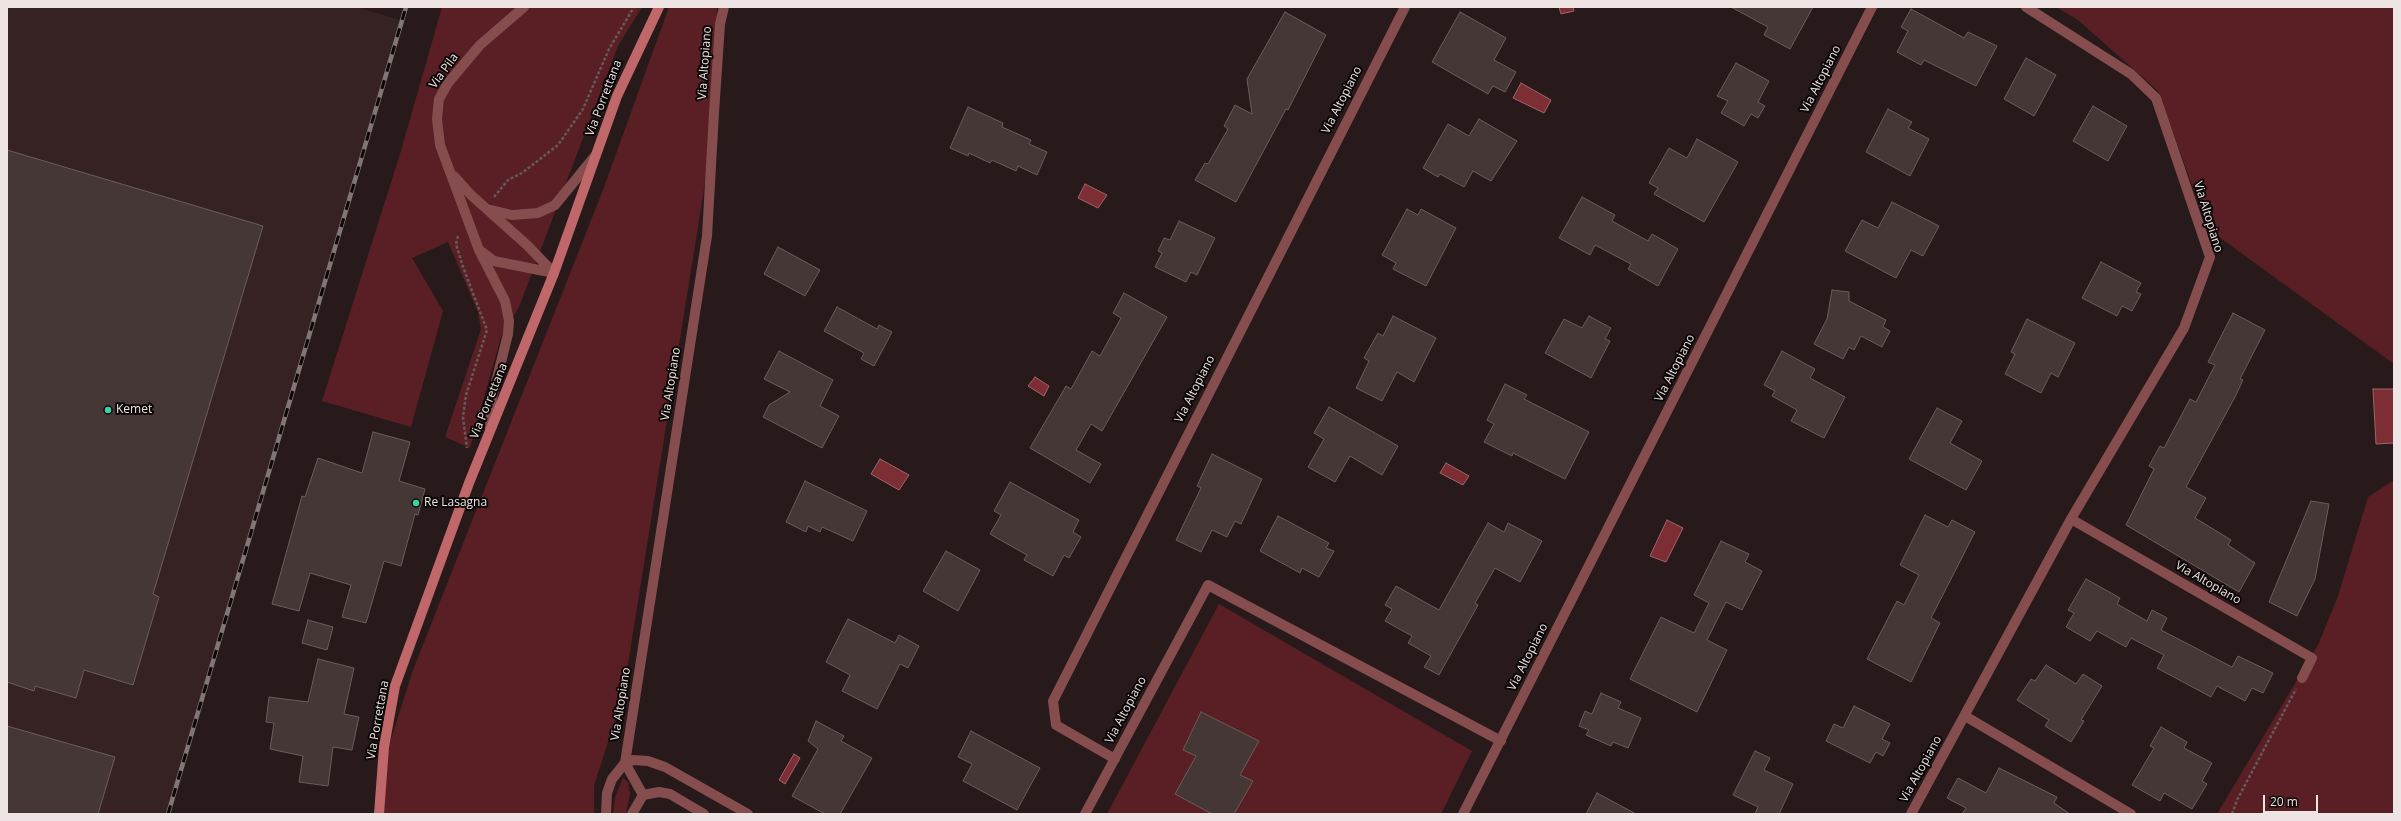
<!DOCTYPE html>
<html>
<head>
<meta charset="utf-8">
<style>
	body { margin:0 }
	#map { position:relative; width:2401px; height:821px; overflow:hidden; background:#281a1a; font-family:"Open Sans",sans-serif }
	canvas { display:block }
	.frame { position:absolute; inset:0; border:8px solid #ede4e3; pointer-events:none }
	.scale { position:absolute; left:2263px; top:795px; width:55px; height:18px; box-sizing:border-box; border:2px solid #ede4e3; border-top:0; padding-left:5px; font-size:12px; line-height:14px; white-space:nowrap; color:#ede4e3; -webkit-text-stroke:3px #0c0707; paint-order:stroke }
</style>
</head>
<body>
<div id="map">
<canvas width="2401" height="821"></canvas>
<div class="frame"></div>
<div class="scale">20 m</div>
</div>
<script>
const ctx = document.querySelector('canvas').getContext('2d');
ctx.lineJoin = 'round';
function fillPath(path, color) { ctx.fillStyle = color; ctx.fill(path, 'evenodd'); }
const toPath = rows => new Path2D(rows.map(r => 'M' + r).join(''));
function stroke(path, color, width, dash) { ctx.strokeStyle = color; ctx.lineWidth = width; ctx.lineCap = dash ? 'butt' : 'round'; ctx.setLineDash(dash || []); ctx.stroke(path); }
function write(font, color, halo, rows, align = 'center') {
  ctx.font = font + ' "Open Sans",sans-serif'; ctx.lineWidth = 4; ctx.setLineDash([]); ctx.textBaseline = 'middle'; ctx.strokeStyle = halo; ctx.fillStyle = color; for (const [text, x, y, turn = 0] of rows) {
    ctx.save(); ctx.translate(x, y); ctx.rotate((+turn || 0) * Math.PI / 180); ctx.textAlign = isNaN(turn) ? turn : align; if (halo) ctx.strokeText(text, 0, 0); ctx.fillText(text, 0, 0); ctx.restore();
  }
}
fillPath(toPath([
	[7,7,356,7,400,20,168,814,7,814]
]), '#372223');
fillPath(toPath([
	[442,7,642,7,618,46,519,307,501,337,470,448,445,437,481,329,478,312,448,242,412,258,443,311,411,427,322,401,400,154],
	[669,7,717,7,713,133,623,695,594,786,594,814,378,814,378,780,413,670,603,190],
	[2056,7,2394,7,2394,364,2208,229,2158,91,2078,20],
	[2394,480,2394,814,2217,814,2318,645,2338,596,2368,497],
	[1219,604,1472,751,1441,814,1107,814],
	[623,778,628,782,630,794,626,814,613,814,615,797]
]), '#591f24');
const water = toPath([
	[1559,7,1573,7,1574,11,1561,14,1559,7],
	[1521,83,1551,100,1544,113,1513,98,1521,83],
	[1085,184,1107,195,1098,208,1078,198,1085,184],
	[1035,377,1049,386,1044,396,1028,386,1035,377],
	[2373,389,2394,389,2394,443,2376,444,2373,389],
	[880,459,909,475,899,490,871,474,880,459],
	[1446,463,1469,476,1463,485,1440,473,1446,463],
	[1667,520,1683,528,1666,562,1650,556,1667,520],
	[794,754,800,758,785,784,779,780,794,754]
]);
fillPath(water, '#7d2e35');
stroke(water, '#9f6569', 1);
const building = toPath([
	[1731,7,1813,7,1790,49,1764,35,1768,27,1731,7],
	[1911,9,1964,38,1968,32,1997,46,1976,86,1924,60,1921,65,1897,52,1908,31,1901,27,1911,9],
	[1285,12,1326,35,1288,110,1286,109,1236,202,1195,180,1205,163,1208,164,1228,129,1224,126,1235,105,1252,114,1247,79,1285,12],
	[1460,12,1506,38,1494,60,1516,72,1505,92,1493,86,1488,94,1432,62,1460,12],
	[2026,58,2056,75,2034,116,2004,99,2026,58],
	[1736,63,1769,81,1758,102,1765,106,1758,118,1751,114,1744,126,1721,113,1728,101,1717,96,1736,63],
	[2093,106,2127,126,2108,161,2073,141,2093,106],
	[968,107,1003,123,1002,127,1031,140,1029,144,1047,152,1037,175,1018,166,1016,171,992,160,990,163,969,153,968,156,950,148,968,107],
	[1888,109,1912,122,1908,128,1929,139,1910,176,1866,152,1888,109],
	[1479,119,1517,141,1491,181,1473,171,1464,187,1440,174,1438,177,1423,168,1448,124,1469,136,1479,119],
	[1697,139,1738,162,1704,222,1654,194,1658,188,1649,183,1669,148,1687,158,1697,139],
	[7,150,263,226,153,594,159,597,133,685,84,670,76,698,35,686,34,691,7,682,7,150],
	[1582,197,1615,215,1612,221,1648,241,1652,234,1678,249,1658,286,1628,269,1631,264,1595,245,1590,255,1559,238,1582,197],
	[1892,202,1939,226,1923,256,1911,250,1896,278,1845,251,1862,220,1878,228,1892,202],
	[1407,209,1418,215,1421,209,1456,228,1426,286,1393,269,1396,263,1382,255,1407,209],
	[1179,221,1215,238,1197,275,1191,272,1186,282,1155,267,1162,253,1158,251,1164,238,1170,240,1179,221],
	[778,247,820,270,805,296,764,274,778,247],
	[2101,262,2141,283,2136,292,2141,294,2132,311,2122,306,2117,316,2082,298,2101,262],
	[1832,290,1849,292,1849,301,1886,320,1883,327,1890,331,1882,347,1861,336,1854,350,1849,347,1843,359,1814,344,1827,319,1832,290],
	[1124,293,1167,317,1102,431,1091,424,1076,450,1101,464,1090,483,1030,448,1066,386,1071,389,1092,351,1100,356,1121,318,1113,313,1124,293],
	[837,307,877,329,879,325,892,332,874,366,861,359,864,353,824,331,837,307],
	[2233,313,2265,330,2240,379,2243,380,2235,397,2186,487,2206,498,2195,518,2231,540,2228,545,2255,563,2239,592,2126,525,2154,469,2149,466,2160,446,2164,448,2190,399,2196,402,2215,365,2208,362,2233,313],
	[1393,316,1436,338,1414,382,1397,372,1382,401,1356,388,1369,361,1364,358,1378,333,1383,336,1393,316],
	[1589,316,1611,328,1605,339,1610,341,1591,378,1545,353,1564,319,1582,328,1589,316],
	[2027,319,2075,343,2058,377,2051,373,2041,393,2005,374,2015,354,2011,352,2027,319],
	[779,351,833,380,820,406,839,416,822,448,763,417,769,405,790,392,764,379,779,351],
	[1782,351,1815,369,1810,378,1845,397,1824,438,1791,421,1797,410,1772,396,1775,391,1764,385,1782,351],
	[1505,384,1527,395,1524,399,1589,432,1565,479,1513,453,1512,456,1484,442,1494,424,1487,420,1505,384],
	[1329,407,1398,446,1382,475,1350,456,1335,482,1308,467,1324,439,1314,433,1329,407],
	[1937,408,1962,421,1950,443,1982,461,1966,490,1909,459,1937,408],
	[373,432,410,442,399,481,425,489,418,515,415,514,401,566,384,561,366,623,342,617,351,585,310,573,299,611,272,604,302,496,305,497,318,458,362,473,373,432],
	[1212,454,1262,479,1241,524,1235,521,1227,537,1212,530,1201,552,1176,540,1201,488,1197,486,1212,454],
	[805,481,867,511,853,541,822,527,820,532,808,526,806,532,786,522,805,481],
	[1010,482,1079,520,1073,532,1081,537,1069,558,1064,555,1053,576,1024,560,1027,555,990,534,1001,515,994,511,1010,482],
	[2311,501,2329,504,2315,579,2297,616,2269,602,2311,501],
	[1925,515,1948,527,1952,520,1975,532,1931,618,1940,623,1911,682,1867,659,1897,601,1904,605,1919,575,1900,565,1925,515],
	[1278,516,1329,543,1326,548,1334,551,1319,577,1302,568,1300,573,1260,551,1278,516],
	[1488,523,1504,532,1508,523,1542,541,1520,582,1495,568,1475,603,1478,605,1439,675,1424,667,1431,656,1408,643,1412,636,1385,621,1392,609,1385,605,1396,586,1439,610,1488,523],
	[1721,541,1749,554,1745,562,1762,571,1742,610,1726,602,1707,640,1727,650,1697,712,1630,679,1661,617,1694,633,1709,603,1694,595,1721,541],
	[946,551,980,570,958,611,923,591,946,551],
	[2086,579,2120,598,2117,604,2147,621,2152,610,2167,618,2161,630,2232,667,2238,656,2273,673,2263,693,2252,688,2245,701,2217,686,2211,697,2157,668,2164,655,2131,638,2126,647,2097,631,2090,641,2066,627,2074,613,2068,610,2086,579],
	[848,619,895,643,899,635,919,646,908,668,900,664,877,709,842,691,850,675,826,662,848,619],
	[308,620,333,627,327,650,302,643,308,620],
	[318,659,354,668,344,714,359,717,352,750,333,747,328,786,299,782,303,756,270,749,274,723,266,722,269,697,308,702,318,659],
	[2046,665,2076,684,2083,674,2102,686,2081,720,2084,721,2071,742,2045,726,2049,720,2017,700,2031,679,2035,681,2046,665],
	[1601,693,1621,702,1618,708,1641,718,1628,748,1613,742,1611,746,1586,735,1589,730,1579,726,1585,711,1592,714,1601,693],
	[1854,706,1890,724,1882,739,1890,743,1883,756,1876,752,1870,763,1826,741,1834,724,1843,728,1854,706],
	[1201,712,1259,741,1240,775,1253,781,1234,814,1212,814,1175,794,1196,756,1183,750,1201,712],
	[816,721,844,736,841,741,872,758,840,814,825,814,792,796,818,749,808,741,816,721],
	[7,726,115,757,98,814,7,814,7,726],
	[2161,727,2187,742,2184,748,2212,763,2202,781,2207,784,2192,809,2164,793,2160,801,2132,785,2154,748,2150,746,2161,727],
	[971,731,1040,768,1017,810,963,781,972,764,958,757,971,731],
	[1755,751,1770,758,1764,770,1793,784,1779,814,1755,814,1758,807,1733,795,1755,751],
	[1999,768,2057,797,2054,803,2070,814,1962,814,1966,808,1947,798,1958,778,1986,793,1999,768],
	[1597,793,1636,814,1586,814,1597,793]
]);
fillPath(building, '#463737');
stroke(building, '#6c5c5c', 1);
stroke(toPath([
	[494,197,508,180,522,173,558,145,583,109,609,49,634,7],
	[458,236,456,244,463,267,487,330,466,395,463,417,467,448],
	[2232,814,2237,800,2296,689]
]), '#665a59', 2.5, [3, 2]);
stroke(toPath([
	[454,176,471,195,527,245,554,273],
	[491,210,512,215,538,213,555,205,595,156],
	[482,252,494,261,554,273],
	[490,429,492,398,508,334,509,321,505,301,479,250,440,145,437,119,439,99,448,83,480,45,524,7],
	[2071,519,2312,658,2302,678],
	[1965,716,2131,814],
	[1115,759,1056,725,1053,701,1405,7],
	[643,795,625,763,707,236,714,113,720,24,724,7],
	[606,814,607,793,612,779,625,763,633,760,648,761,665,767,748,814],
	[632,814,643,795,659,792,670,794,704,814],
	[1085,814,1208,585,1501,741],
	[1463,814,1872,7],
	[1911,814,2071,519,2184,328,2210,257,2156,98,2131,74,2026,7]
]), '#864d4f', 10);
stroke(toPath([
	[379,814,384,747,395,686,469,483,554,273,617,96,659,7]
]), '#c0676a', 10);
const rail = toPath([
	[168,814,406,7]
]);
stroke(rail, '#817575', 4.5);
stroke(rail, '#0c0707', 3, [9]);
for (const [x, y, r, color] of [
	[108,410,4,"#37d4a6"],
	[416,503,4,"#37d4a6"]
]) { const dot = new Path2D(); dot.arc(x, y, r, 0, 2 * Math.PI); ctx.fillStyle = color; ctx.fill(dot); stroke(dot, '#0c0707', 1.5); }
write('12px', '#ede4e3', '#0c0707', [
	["Via Altopiano",705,63,-86],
	["Via Pila",444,71,-54],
	["Via Altopiano",1821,79,-63],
	["Via Porrettana",604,98,-69],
	["Via Altopiano",1342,100,-63],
	["Via Altopiano",2208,217,73],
	["Via Altopiano",1675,368,-63],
	["Via Altopiano",671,384,-81],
	["Via Altopiano",1195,389,-63],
	["Via Porrettana",489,401,-68],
	["Via Altopiano",2208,583,30],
	["Via Altopiano",1528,657,-63],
	["Via Altopiano",621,704,-81],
	["Via Altopiano",1126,710,-62],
	["Via Porrettana",378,720,-80],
	["Via Altopiano",1921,769,-61]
]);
write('12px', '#ede4e3', '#0c0707', [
	["Kemet",116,410],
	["Re Lasagna",424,503]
], 'left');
</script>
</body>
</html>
